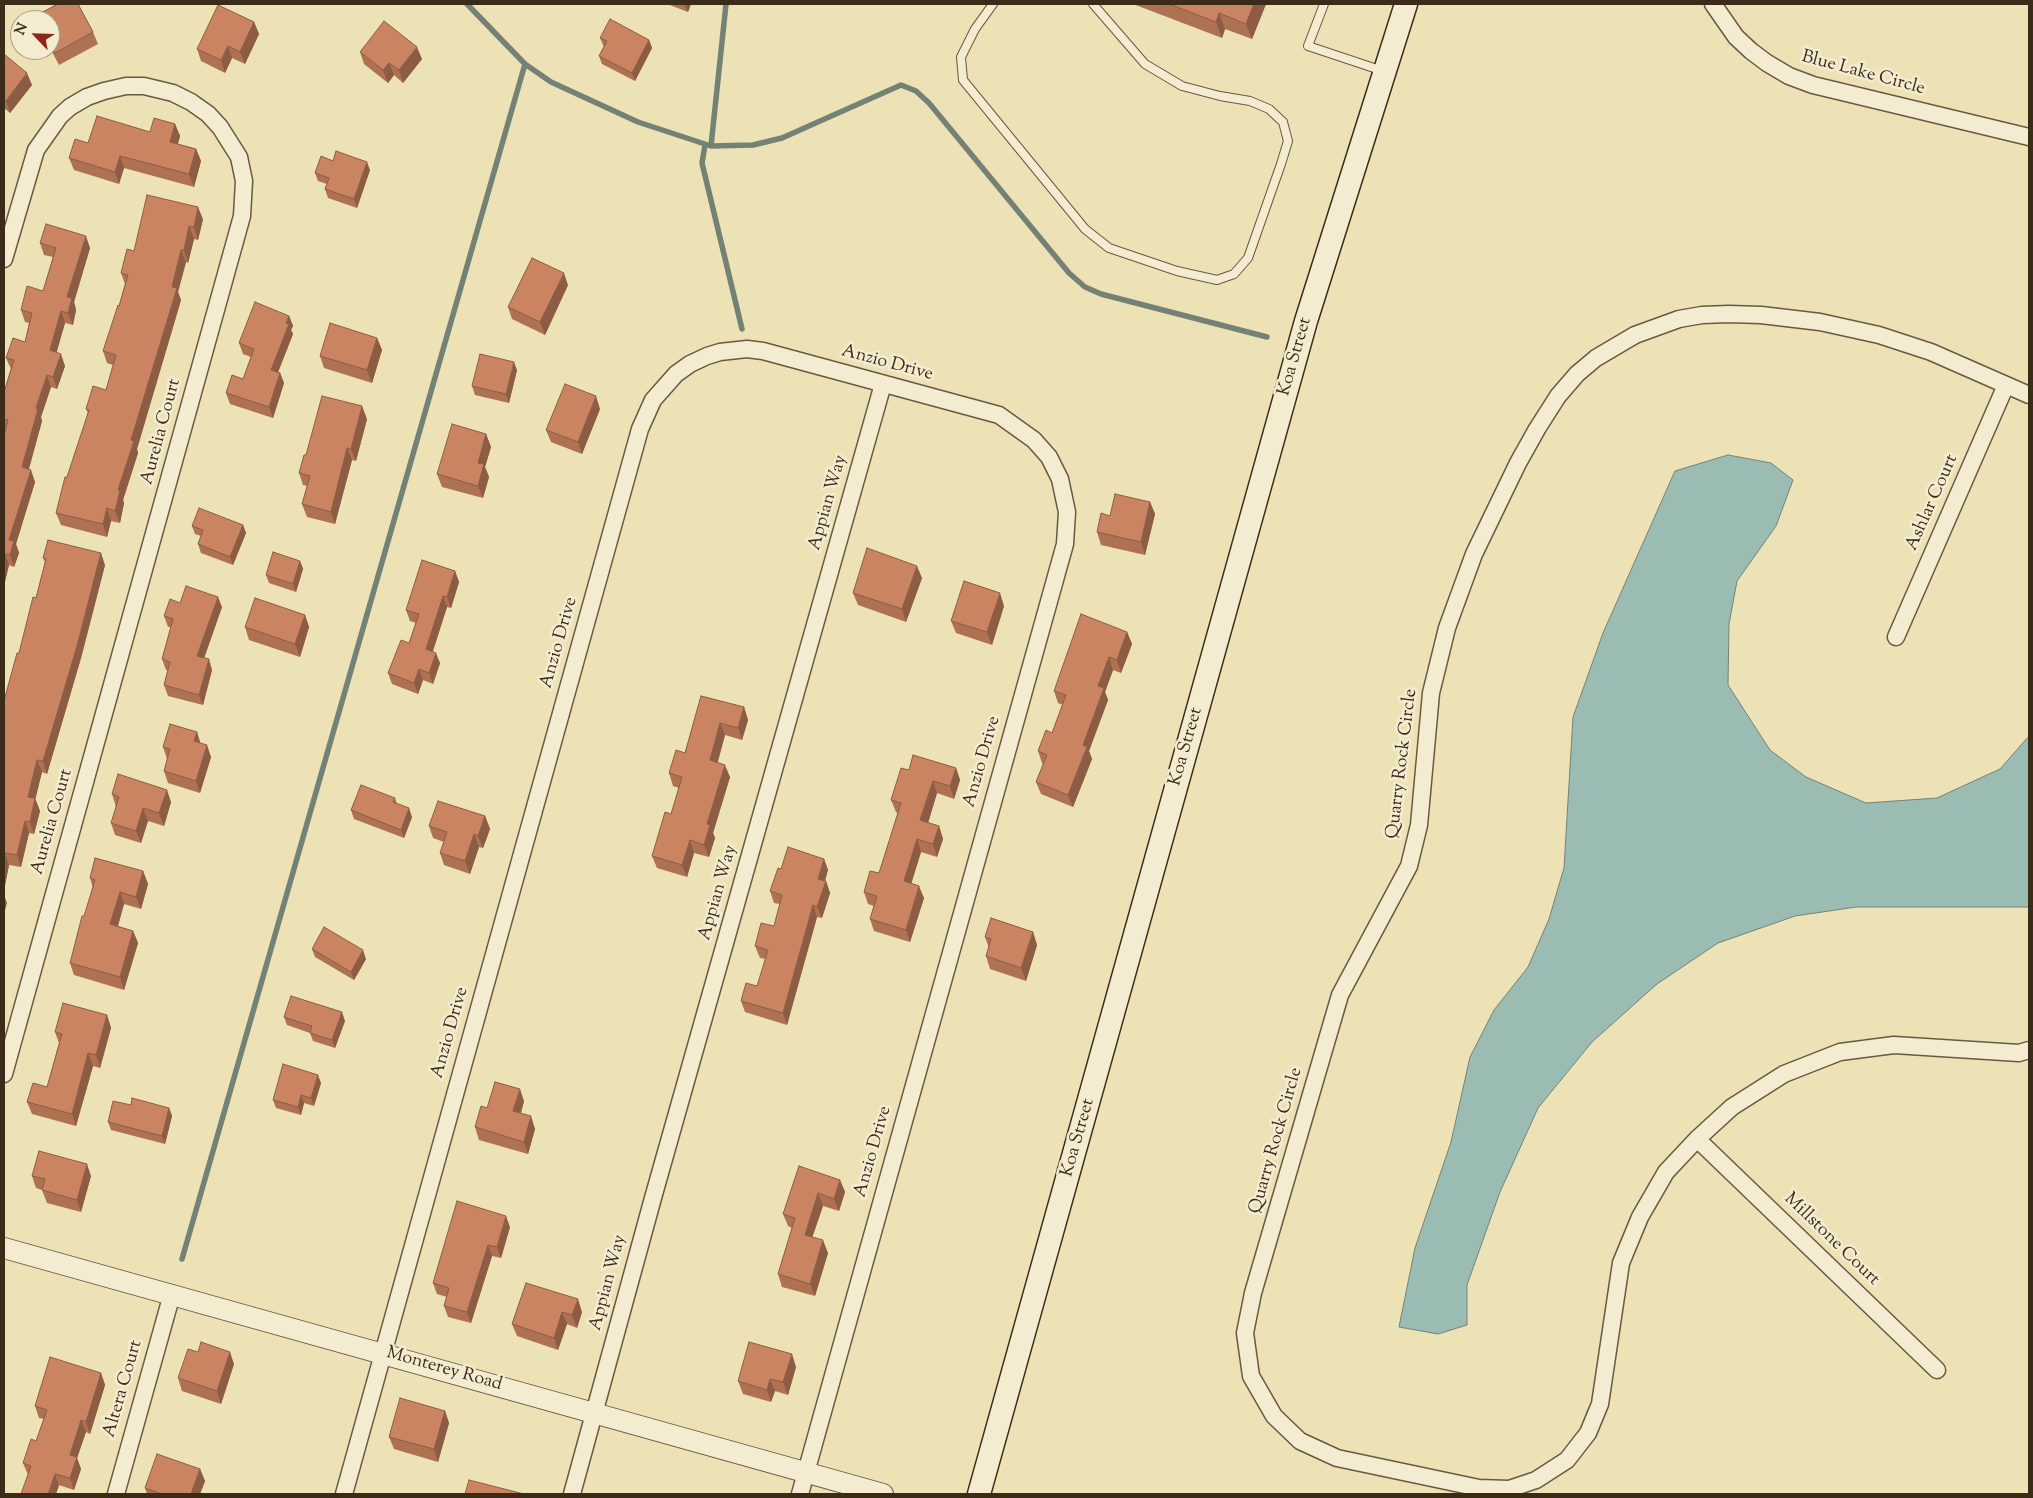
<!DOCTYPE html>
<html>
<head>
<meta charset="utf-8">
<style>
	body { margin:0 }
	#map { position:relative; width:2033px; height:1498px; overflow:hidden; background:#ede1b6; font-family:"Sorts Mill Goudy",serif }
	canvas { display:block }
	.frame { position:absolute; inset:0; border:5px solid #3b2c19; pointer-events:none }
	.north { position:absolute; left:10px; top:10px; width:50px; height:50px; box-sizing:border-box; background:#f3ecd0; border:1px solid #a99f87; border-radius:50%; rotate:294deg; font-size:14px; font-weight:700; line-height:20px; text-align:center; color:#3b2c19 }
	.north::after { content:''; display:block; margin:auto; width:18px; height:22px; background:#8f2418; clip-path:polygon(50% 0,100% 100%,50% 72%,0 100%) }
</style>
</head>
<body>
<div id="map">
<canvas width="2033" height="1498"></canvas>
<div class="frame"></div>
<div class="north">N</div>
</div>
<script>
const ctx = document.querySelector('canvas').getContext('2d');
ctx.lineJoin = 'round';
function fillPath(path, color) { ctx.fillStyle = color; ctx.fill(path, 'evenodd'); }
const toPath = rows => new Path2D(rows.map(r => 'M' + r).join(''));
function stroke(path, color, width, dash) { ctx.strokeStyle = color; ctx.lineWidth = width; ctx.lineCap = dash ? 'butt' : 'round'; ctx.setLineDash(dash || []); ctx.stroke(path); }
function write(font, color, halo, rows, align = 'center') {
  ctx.font = font + ' "Sorts Mill Goudy",serif'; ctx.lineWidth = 5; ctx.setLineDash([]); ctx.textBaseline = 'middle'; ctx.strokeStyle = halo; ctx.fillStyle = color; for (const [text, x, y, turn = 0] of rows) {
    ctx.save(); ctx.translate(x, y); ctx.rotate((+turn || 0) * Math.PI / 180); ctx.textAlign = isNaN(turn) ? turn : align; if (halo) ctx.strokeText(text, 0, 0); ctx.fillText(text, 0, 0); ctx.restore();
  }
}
const water = toPath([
	[1728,455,1771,463,1793,480,1776,526,1737,581,1729,624,1728,685,1770,750,1806,777,1866,803,1937,798,2000,769,2029,736,2029,907,1856,907,1795,916,1718,943,1657,984,1592,1042,1538,1108,1500,1192,1467,1285,1467,1325,1438,1334,1399,1327,1415,1248,1451,1142,1470,1057,1494,1010,1528,967,1549,919,1564,868,1573,717,1603,633,1675,471,1728,455]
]);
fillPath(water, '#9abcb3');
stroke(water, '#748275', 1);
stroke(toPath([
	[467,4,525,64,551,82,638,122,711,146,753,145,782,138,901,85,916,91,929,103,1069,273,1085,287,1101,294,1267,337],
	[705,145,702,163,742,329],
	[711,146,726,4],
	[182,1259,525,64]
]), '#748275', 5.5);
const service = toPath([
	[993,4,975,29,961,57,963,80,1085,229,1109,248,1177,271,1217,280,1234,274,1248,258,1281,164,1288,141,1283,122,1269,109,1250,101,1220,96,1182,86,1145,64,1093,4],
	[1324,4,1308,46,1383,71]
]);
const minor = toPath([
	[1713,4,1736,37,1751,51,1767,63,1789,76,1813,85,2029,137],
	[4,259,36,150,60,116,70,107,87,97,104,91,126,86,144,86,173,93,191,102,208,114,220,127,239,157,244,181,242,216,4,1074],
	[2029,395,1931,352,1879,335,1820,322,1761,315,1729,314,1702,315,1679,319,1635,335,1596,358,1577,374,1558,396,1537,429,1518,463,1474,554,1447,628,1431,693,1419,825,1409,866,1340,995,1253,1293,1245,1333,1251,1376,1274,1416,1300,1441,1337,1458,1479,1488,1509,1489,1536,1480,1567,1460,1588,1433,1600,1404,1621,1263,1640,1217,1666,1172,1697,1139,1732,1107,1784,1074,1840,1052,1894,1045,2019,1053,2029,1050],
	[1896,637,2006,385],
	[1697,1139,1937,1370],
	[116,1494,172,1294],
	[344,1494,640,429,653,400,676,374,690,364,707,356,720,352,747,349,763,351,999,415,1034,440,1049,457,1060,479,1067,512,1065,544,800,1494],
	[572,1494,653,1198,883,384]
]);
const tertiary = toPath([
	[4,1248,883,1494]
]);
const secondary = toPath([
	[979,1494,1306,321,1406,4]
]);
stroke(service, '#685940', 10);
stroke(minor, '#685940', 19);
stroke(tertiary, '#685940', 22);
stroke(secondary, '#3b2c19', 25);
stroke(service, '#f3ecd0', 8);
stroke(minor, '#f3ecd0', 16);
stroke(tertiary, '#f3ecd0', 20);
stroke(secondary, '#f3ecd0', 22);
fillPath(toPath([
	[58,4,78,4,93,32,98,44,59,65,50,48,50,20,36,20,35,16],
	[667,4,691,4,688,12],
	[1133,4,1266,4,1252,39,1225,29,1222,38],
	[254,22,259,34,245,64,232,58,225,73,201,61,197,49],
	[600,38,649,40,652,48,635,81,602,64,599,56,604,47],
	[360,52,422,59,403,83,394,75,388,83,364,64],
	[4,54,32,85,10,113,4,108],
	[175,124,180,136,178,144,196,149,201,161,194,187,124,168,119,184,74,170,69,158,88,143,150,132],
	[333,161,370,170,357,208,328,198,325,189,327,184,318,181,315,173],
	[203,219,198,240,194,239,188,263,186,262,178,292,181,300,137,449,138,453,123,500,124,503,120,523,111,521,107,537,61,525,56,513,88,413,86,409,106,390,113,365,107,363,103,351,119,306,125,284,121,273,134,251],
	[40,243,90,248,74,302,76,310,73,325,65,323,56,352,65,366,57,389,51,387,41,417,42,421,29,469,35,482,16,544,19,553,14,567,9,565,4,586,4,436,5,430,4,430,4,392,11,369,6,358,25,342,29,323,25,322,21,310,43,291,53,257,44,255],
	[568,285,545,335,512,319,508,307],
	[289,316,293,326,291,330,293,334,278,372,280,373,284,383,273,418,230,404,226,393,243,379,251,357,243,354,239,343],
	[377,338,382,350,372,383,324,368,320,356],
	[517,370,509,403,475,395,472,386],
	[600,409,582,454,551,442,546,430],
	[367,419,356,461,352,460,335,524,307,517,302,504,307,486,303,485,299,473,306,455],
	[486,434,491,447,485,467,489,477,483,498,442,487,437,474],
	[1150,502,1155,514,1145,555,1101,545,1097,532,1110,516],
	[243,525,246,533,233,565,201,553,198,544,201,536,195,534,192,526],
	[43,558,105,565,81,658,47,774,42,772,35,798,40,811,34,834,29,833,21,867,9,865,4,890,4,701,36,598,45,562],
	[300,561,303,569,296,592,269,583,266,575],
	[455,571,459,582,451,608,447,607,433,651,440,663,433,684,423,680,418,694,392,684,388,673,409,643,416,623,410,621,406,610],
	[922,578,906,622,858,605,853,593],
	[180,603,222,607,204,658,212,670,203,705,168,696,164,685,168,670,166,670,162,659,171,627,168,627,164,616],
	[1004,606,992,645,956,633,951,621],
	[305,615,309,627,300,657,249,640,245,627],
	[1127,632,1132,644,1121,673,1113,670,1105,692,1108,700,1089,751,1092,759,1073,807,1041,794,1036,782,1043,764,1042,763,1038,751,1052,733,1063,705,1058,703,1054,691],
	[701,696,744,707,748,720,742,740,725,735,717,762,730,777,713,833,715,838,709,857,694,853,687,877,657,868,652,856,671,814,679,788,673,786,669,773,685,753],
	[197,732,200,743,211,757,200,793,168,783,164,771,167,759,163,747],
	[956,768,960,780,954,799,937,793,928,823,939,826,943,839,937,857,921,852,911,884,924,898,910,942,874,931,870,919,874,906,868,904,864,892,879,873,898,813,896,812,891,800],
	[112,794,171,802,164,826,148,821,141,843,115,835,111,823,116,807],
	[395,798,397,804,412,817,404,838,354,819,351,810],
	[485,816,490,829,483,848,479,847,470,874,444,865,440,853,444,842,433,838,429,826],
	[824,859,828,870,825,881,826,881,830,893,822,918,817,917,787,1025,745,1012,741,1001,757,986,766,959,760,958,755,946,774,926,780,904,774,903,770,891,781,869],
	[143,871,148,884,141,909,124,904,118,926,133,931,138,943,124,990,74,975,70,963,93,888,90,878],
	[1033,932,1037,945,1026,981,990,969,986,956,989,948,985,937],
	[312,949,366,959,354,980,315,957],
	[107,1015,111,1028,100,1068,93,1066,76,1126,32,1114,27,1102,47,1087,59,1043,55,1032],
	[284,1017,345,1021,335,1048,313,1041,310,1033,287,1025],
	[321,1083,314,1106,304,1103,301,1115,276,1108,273,1100],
	[524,1101,521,1113,535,1129,528,1154,479,1140,475,1127,487,1108],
	[131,1105,169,1108,172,1116,165,1144,111,1130,108,1122],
	[32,1176,91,1176,81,1212,47,1203,42,1190,36,1188],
	[840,1180,845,1192,839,1211,823,1206,812,1237,828,1253,815,1296,782,1287,778,1274,792,1228,788,1226,783,1214],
	[510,1227,501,1258,492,1256,471,1323,448,1317,444,1306,447,1297,437,1294,433,1283],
	[526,1283,582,1312,577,1328,567,1324,558,1350,517,1336,512,1324],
	[198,1352,234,1364,221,1404,182,1391,178,1378],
	[796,1367,788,1395,775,1391,771,1402,743,1394,738,1381],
	[101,1373,105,1385,90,1434,86,1432,77,1458,81,1469,74,1490,28,1475,23,1463,36,1441,44,1419,39,1418,35,1406],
	[445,1411,449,1423,438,1462,394,1449,389,1437],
	[200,1469,205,1481,200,1494,147,1494,145,1488]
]), '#ae7253');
fillPath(toPath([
	[684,4,691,4,688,12],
	[1254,4,1266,4,1252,39,1246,24],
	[1219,13,1225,29,1222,38,1216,22],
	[254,22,259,34,245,64,240,52],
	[649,40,652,48,635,81,632,73],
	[228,46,232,58,225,73,221,60],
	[417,47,422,59,403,83,399,70],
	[389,63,394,75,388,83,383,70],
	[27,73,32,85,10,113,6,101],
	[175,124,180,136,175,154,170,142],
	[196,149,201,161,194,187,189,174],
	[120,156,124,168,119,184,115,172],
	[367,162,370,170,357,208,354,199],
	[198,207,203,219,198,240,194,227],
	[189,226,194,239,188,263,184,250],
	[86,236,90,248,74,302,76,310,73,325,68,313,67,297],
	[181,250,186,262,178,292,181,300,137,449,138,453,123,500,124,503,120,523,115,511,118,490],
	[564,273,568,285,545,335,540,322],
	[61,311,65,323,54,362,50,350],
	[289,316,293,326,291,330,293,334,275,380,271,370],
	[377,338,382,350,372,383,367,370],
	[61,354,65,366,57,389,53,377],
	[514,362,517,370,509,403,506,394],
	[280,373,284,383,273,418,269,407],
	[47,375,51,387,41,417,42,421,26,479,22,467,36,408],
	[596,396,600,409,582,454,578,442],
	[362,406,367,419,356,461,351,449],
	[486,434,491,447,485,467,489,477,483,498,478,486,478,463],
	[347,448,352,460,335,524,331,512],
	[31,470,35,482,16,544,19,553,14,567,10,555,9,540],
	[1150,502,1155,514,1145,555,1141,542],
	[107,508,111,521,107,537,103,524],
	[243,525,246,533,233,565,230,557],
	[101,553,105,565,81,658,47,774,43,761],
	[5,554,9,565,4,586,4,558],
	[300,561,303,569,296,592,293,584],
	[917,566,922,578,906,622,902,609],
	[455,571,459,582,451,608,447,597],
	[1000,593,1004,606,992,645,987,632],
	[443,596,447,607,430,660,426,649],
	[218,597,222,607,201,667,197,656],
	[305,615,309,627,300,657,295,644],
	[1127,632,1132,644,1121,673,1117,660],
	[436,653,440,663,433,684,429,673],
	[1109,657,1113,670,1105,692,1108,700,1089,751,1092,759,1073,807,1068,795,1098,686],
	[209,659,212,670,203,705,199,695],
	[419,669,423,680,418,694,414,683],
	[744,707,748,720,742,740,738,728],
	[720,723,725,735,715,773,710,760],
	[197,732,201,745,194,741],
	[207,745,211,757,200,793,196,781],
	[37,760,42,772,33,809,28,797],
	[725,765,730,777,713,833,715,838,709,857,704,845,707,824],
	[956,768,960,780,954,799,950,786],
	[933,781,937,793,925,833,920,820],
	[167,790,171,802,164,826,159,813],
	[35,798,40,811,34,834,30,822],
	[143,808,148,821,141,843,136,831],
	[409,808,412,817,404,838,401,830],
	[485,816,490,829,483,848,478,836],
	[25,821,29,833,21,867,17,855],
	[939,826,943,839,937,857,933,844],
	[474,834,479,847,470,874,465,861],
	[917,839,921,852,908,894,904,881],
	[690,840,694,853,687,877,682,865],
	[5,853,9,865,4,890,4,858],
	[824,859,828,870,822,890,818,879],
	[143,871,148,884,141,909,136,897],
	[826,881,830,893,822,918,817,907],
	[919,886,924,898,910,942,906,930],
	[120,892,124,904,115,936,110,924],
	[4,895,7,903,4,914],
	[813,905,817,917,787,1025,783,1013],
	[133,931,138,943,124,990,120,977],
	[1033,932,1037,945,1026,981,1021,968],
	[363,950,366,959,354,980,351,972],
	[342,1012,345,1021,335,1048,332,1040],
	[107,1015,111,1028,100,1068,96,1055],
	[88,1053,93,1066,76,1126,72,1114],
	[318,1075,321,1083,314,1106,311,1098],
	[520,1089,524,1101,518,1123,513,1111],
	[301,1095,304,1103,301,1115,298,1107],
	[169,1108,172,1116,165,1144,162,1136],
	[531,1116,535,1129,528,1154,524,1142],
	[87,1164,91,1176,81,1212,77,1200],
	[840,1180,845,1192,839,1211,834,1199],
	[818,1193,823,1206,809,1247,805,1235],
	[506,1216,510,1227,501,1258,497,1247],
	[823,1240,828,1253,815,1296,810,1284],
	[488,1245,492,1256,471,1323,467,1312],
	[578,1299,582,1312,577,1328,572,1315],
	[562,1312,567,1324,558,1350,554,1338],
	[230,1352,234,1364,221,1404,217,1391],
	[792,1354,796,1367,788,1395,783,1382],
	[101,1373,105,1385,90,1434,86,1422],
	[770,1379,775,1391,771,1402,767,1390],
	[445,1411,449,1423,438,1462,434,1449],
	[81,1420,86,1432,77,1458,81,1469,74,1490,70,1478,70,1455],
	[200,1469,205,1481,200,1494,191,1494],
	[55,1474,59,1486,56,1494,48,1494]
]), '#8d5c44');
const building = toPath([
	[58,4,78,4,93,32,55,53,50,44,50,20,37,20,35,16,58,4],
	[1169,4,1254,4,1246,24,1219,13,1216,22,1169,4],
	[218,5,254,22,240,52,228,46,221,60,197,49,218,5],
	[610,19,649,40,632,73,599,56,607,41,600,38,610,19],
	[384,21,417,47,399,70,389,63,383,70,360,52,384,21],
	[4,54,27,73,6,101,4,99,4,54],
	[97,116,150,132,154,118,175,124,170,142,196,149,189,174,120,156,115,172,69,158,75,139,88,143,97,116],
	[336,151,367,162,354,199,325,189,329,178,315,173,321,156,333,161,336,151],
	[147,195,198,207,194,227,189,226,184,250,181,250,172,287,177,288,131,440,134,441,118,490,120,491,115,511,107,508,103,524,56,513,65,477,67,477,89,410,86,409,93,386,106,390,116,355,103,351,118,305,119,306,128,275,121,273,127,249,134,251,147,195],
	[46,224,86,236,67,297,72,298,68,313,61,311,50,350,61,354,53,377,47,375,36,408,38,409,22,467,31,470,9,540,14,541,10,555,5,554,4,558,4,436,8,420,4,419,4,392,14,360,6,358,13,338,25,342,32,313,21,310,27,286,43,291,56,248,40,243,46,224],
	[532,258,564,273,540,322,508,307,532,258],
	[255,302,289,316,286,323,289,324,271,370,280,373,269,407,226,393,232,375,243,379,254,349,239,343,255,302],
	[330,323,377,338,367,370,320,356,330,323],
	[480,354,514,362,506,394,472,386,480,354],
	[565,384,596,396,578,442,546,430,565,384],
	[322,396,362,406,351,449,347,448,331,512,302,504,310,476,299,473,304,455,306,455,322,396],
	[452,424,486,434,478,463,484,464,478,486,437,474,452,424],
	[1115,494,1150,502,1141,542,1097,532,1101,513,1110,516,1115,494],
	[199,508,243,525,230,557,198,544,203,530,192,526,199,508],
	[48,540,101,553,77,646,43,761,37,760,28,797,35,798,30,822,25,821,17,855,5,853,4,858,4,701,17,653,19,653,33,597,36,598,46,559,43,558,48,540],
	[867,548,917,566,902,609,853,593,867,548],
	[273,552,300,561,293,584,266,575,273,552],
	[422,560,455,571,447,597,443,596,426,649,436,653,429,673,419,669,414,683,388,673,401,640,409,643,419,614,406,610,422,560],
	[964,581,1000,593,987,632,951,621,964,581],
	[186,586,218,597,197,656,209,659,199,695,164,685,170,662,162,659,173,619,164,616,170,599,180,603,186,586],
	[255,598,305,615,295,644,245,627,255,598],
	[1081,614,1127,632,1117,660,1109,657,1098,686,1104,688,1083,745,1087,747,1068,795,1036,782,1047,755,1038,751,1046,730,1052,733,1066,695,1054,691,1081,614],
	[701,696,744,707,738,728,720,723,710,760,725,765,707,824,710,825,704,845,690,840,682,865,652,856,665,812,671,814,682,777,669,773,676,750,685,753,701,696],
	[170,724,197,732,194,741,207,745,196,781,164,771,170,749,163,747,170,724],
	[913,755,956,768,950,786,933,781,920,820,939,826,933,844,917,839,904,881,919,886,906,930,870,919,877,896,864,892,870,871,879,873,901,803,891,800,901,768,909,770,913,755],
	[118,774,167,790,159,813,143,808,136,831,111,823,119,797,112,794,118,774],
	[361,785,395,798,393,802,409,808,401,830,351,810,361,785],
	[438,801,485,816,478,836,474,834,465,861,440,853,447,832,429,826,438,801],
	[788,847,824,859,818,879,826,881,817,907,813,905,783,1013,741,1001,746,983,757,986,768,950,755,946,761,923,774,926,782,895,770,891,778,868,781,869,788,847],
	[95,858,143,871,136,897,120,892,110,924,133,931,120,977,70,963,82,916,84,916,95,880,90,878,95,858],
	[991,918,1033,932,1021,968,986,956,991,939,985,937,991,918],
	[324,927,363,950,351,972,312,949,324,927],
	[291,996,342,1012,332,1040,310,1033,312,1026,284,1017,291,996],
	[63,1003,107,1015,96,1055,88,1053,72,1114,27,1102,33,1083,47,1087,62,1034,55,1032,63,1003],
	[283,1064,318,1075,311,1098,301,1095,298,1107,273,1100,283,1064],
	[495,1082,520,1089,513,1111,531,1116,524,1142,475,1127,481,1106,487,1108,495,1082],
	[132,1098,169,1108,162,1136,108,1122,113,1101,131,1105,132,1098],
	[39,1151,87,1164,77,1200,42,1190,45,1179,32,1176,39,1151],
	[799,1166,840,1180,834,1199,818,1193,805,1235,823,1240,810,1284,778,1274,795,1218,783,1214,799,1166],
	[457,1201,506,1216,497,1247,488,1245,467,1312,444,1306,449,1288,433,1283,457,1201],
	[526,1283,578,1299,572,1315,562,1312,554,1338,512,1324,526,1283],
	[201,1342,230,1352,217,1391,178,1378,188,1349,198,1352,201,1342],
	[749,1342,792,1354,783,1382,770,1379,767,1390,738,1381,749,1342],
	[50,1357,101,1373,86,1422,81,1420,70,1455,77,1457,70,1478,55,1474,48,1494,21,1494,31,1466,23,1463,31,1439,36,1441,47,1410,35,1406,50,1357],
	[400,1398,445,1411,434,1449,389,1437,400,1398],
	[157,1454,200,1469,191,1494,162,1494,145,1488,157,1454],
	[469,1480,524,1494,465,1494,469,1480]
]);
fillPath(building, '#ca8461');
stroke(building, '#8d5c44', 1);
write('18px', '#3b2c19', '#f3ecd0', [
	["Blue Lake Circle",1863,74,15],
	["Koa Street",1296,357,-74],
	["Anzio Drive",887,364,15],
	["Aurelia Court",162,432,-75],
	["Appian Way",829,503,-74],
	["Ashlar Court",1933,503,-66],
	["Anzio Drive",560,643,-74],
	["Koa Street",1187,747,-74],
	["Anzio Drive",983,762,-74],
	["Quarry Rock Circle",1403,764,-83],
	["Aurelia Court",53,822,-74],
	["Appian Way",719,893,-74],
	["Anzio Drive",451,1033,-74],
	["Koa Street",1079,1138,-74],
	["Quarry Rock Circle",1277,1141,-74],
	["Anzio Drive",874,1152,-74],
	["Millstone Court",1831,1240,44],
	["Appian Way",609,1283,-75],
	["Monterey Road",444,1370,16],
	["Altera Court",124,1389,-74]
]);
</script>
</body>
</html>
